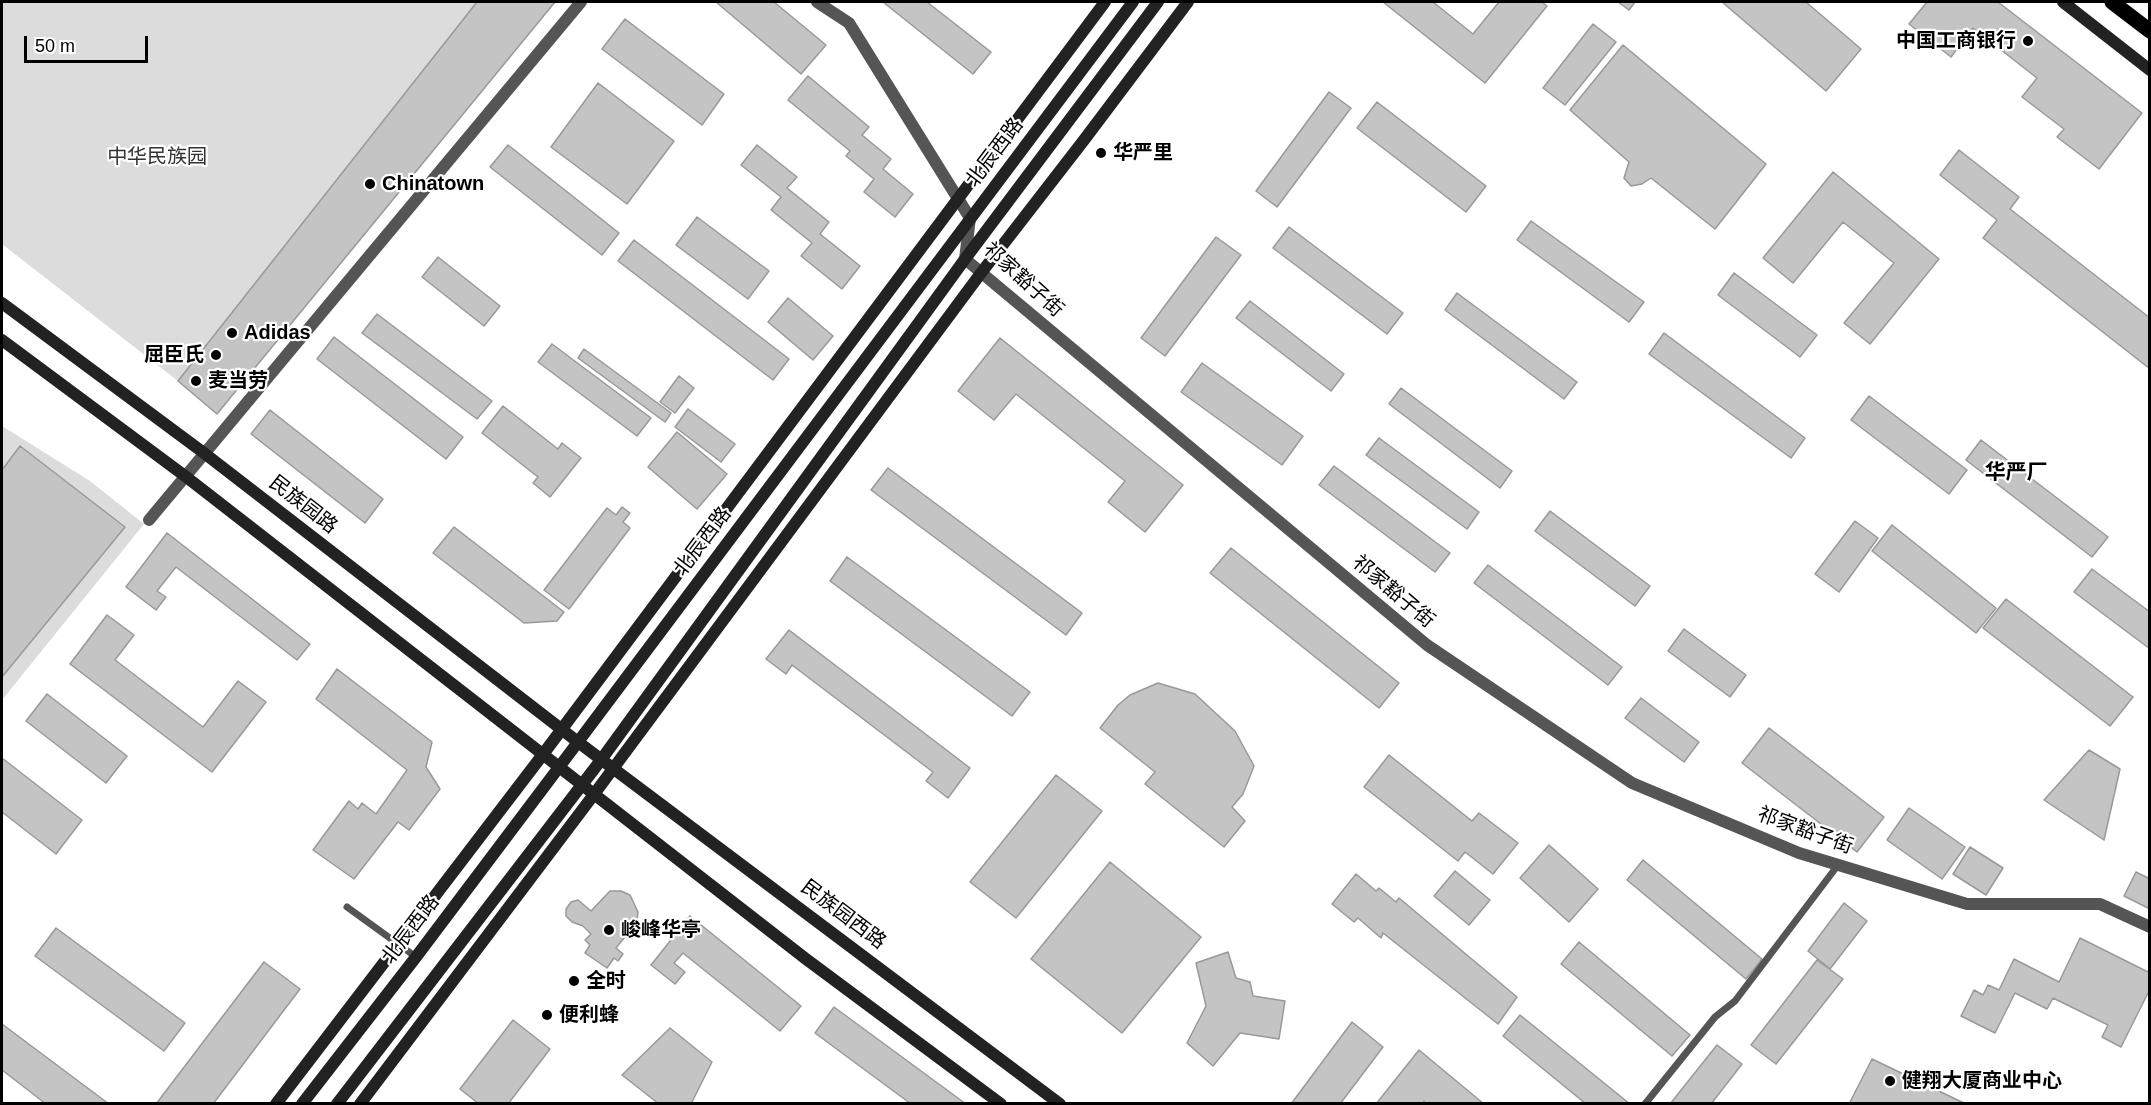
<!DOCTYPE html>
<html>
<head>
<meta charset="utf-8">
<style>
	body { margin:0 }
	#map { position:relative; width:2151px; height:1105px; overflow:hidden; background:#fff; font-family:Helvetica,sans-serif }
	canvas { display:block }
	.frame { position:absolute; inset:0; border:3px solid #000; pointer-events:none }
	.scale { position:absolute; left:24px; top:36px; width:124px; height:27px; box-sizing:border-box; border:3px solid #000; border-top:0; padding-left:8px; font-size:18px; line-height:21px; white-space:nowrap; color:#000; -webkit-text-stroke:4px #fff; paint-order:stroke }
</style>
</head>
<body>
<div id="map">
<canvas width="2151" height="1105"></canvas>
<div class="frame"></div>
<div class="scale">50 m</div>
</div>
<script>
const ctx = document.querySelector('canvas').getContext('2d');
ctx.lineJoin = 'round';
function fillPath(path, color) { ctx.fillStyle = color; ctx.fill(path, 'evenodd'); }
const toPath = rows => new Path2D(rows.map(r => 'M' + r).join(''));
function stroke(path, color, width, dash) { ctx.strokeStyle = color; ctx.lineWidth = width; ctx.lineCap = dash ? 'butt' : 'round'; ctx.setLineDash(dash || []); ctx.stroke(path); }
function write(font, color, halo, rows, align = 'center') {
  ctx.font = font + ' Helvetica,"Noto Sans SC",sans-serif'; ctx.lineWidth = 4.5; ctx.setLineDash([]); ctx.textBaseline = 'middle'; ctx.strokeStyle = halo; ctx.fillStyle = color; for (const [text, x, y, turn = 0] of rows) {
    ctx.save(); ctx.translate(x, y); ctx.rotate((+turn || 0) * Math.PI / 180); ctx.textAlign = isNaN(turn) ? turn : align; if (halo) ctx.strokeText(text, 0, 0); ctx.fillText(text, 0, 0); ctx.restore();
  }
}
fillPath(toPath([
	[2,2,477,2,178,381,2,244],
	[2,426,90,481,144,524,2,700]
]), '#dcdcdc');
const building = toPath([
	[477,2,555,2,217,414,178,381,477,2],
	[716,2,774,2,826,45,801,74,716,2],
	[883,2,927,2,991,52,973,74,883,2],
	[1383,2,1433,2,1473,34,1499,2,1542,2,1547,6,1485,83,1383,2],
	[1618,2,1635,2,1629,10,1618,2],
	[1722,2,1806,2,1861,49,1826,91,1722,2],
	[1927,2,1998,2,2142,113,2099,169,2057,137,2064,129,2022,97,2037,78,1973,28,1951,57,1909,24,1927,2],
	[625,19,724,94,702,125,602,49,625,19],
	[1593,24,1616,42,1565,105,1543,88,1593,24],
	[1623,45,1766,164,1715,229,1651,178,1642,184,1631,186,1624,178,1629,162,1570,110,1623,45],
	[808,76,869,127,862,135,891,159,883,169,913,194,895,217,864,192,874,179,846,156,850,151,788,100,808,76],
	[598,83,674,141,627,204,551,147,598,83],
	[1329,92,1351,108,1277,207,1256,191,1329,92],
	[1377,102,1486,186,1466,212,1357,128,1377,102],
	[508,145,619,233,602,255,490,167,508,145],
	[757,145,797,177,787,188,829,222,820,234,860,266,842,289,801,256,812,243,771,210,781,197,741,165,757,145],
	[1959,150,2019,197,2010,209,2150,318,2150,369,1983,238,1997,220,1940,175,1959,150],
	[1833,172,1939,259,1870,344,1844,323,1894,263,1843,222,1793,283,1763,258,1833,172],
	[697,217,769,271,748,299,676,245,697,217],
	[1531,221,1644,302,1629,322,1517,240,1531,221],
	[1289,227,1403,313,1387,334,1273,248,1289,227],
	[1216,237,1241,255,1165,356,1141,338,1216,237],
	[634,240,789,359,773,380,618,261,634,240],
	[438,257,500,306,484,326,422,277,438,257],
	[1734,273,1817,335,1800,357,1718,295,1734,273],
	[1457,293,1577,382,1564,399,1445,310,1457,293],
	[788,298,833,336,813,360,768,322,788,298],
	[1250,301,1344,374,1331,391,1236,318,1250,301],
	[377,314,492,401,477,419,362,333,377,314],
	[1664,333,1805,438,1791,458,1649,354,1664,333],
	[334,337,463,437,446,459,317,359,334,337],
	[1000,338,1183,485,1145,532,1108,502,1125,481,1016,394,994,420,958,391,1000,338],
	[552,344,651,418,637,436,538,362,552,344],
	[584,349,671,413,665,422,578,358,584,349],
	[1202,363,1303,436,1282,465,1181,392,1202,363],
	[679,376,694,388,675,413,660,402,679,376],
	[1401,388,1512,471,1500,488,1389,404,1401,388],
	[1869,396,1967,470,1949,494,1851,420,1869,396],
	[503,406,558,449,562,443,581,458,550,497,533,483,538,477,482,433,503,406],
	[688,409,735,444,721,462,675,427,688,409],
	[270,410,383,499,365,523,251,434,270,410],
	[677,432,727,474,697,509,648,467,677,432],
	[1379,438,1479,512,1467,529,1366,455,1379,438],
	[1981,440,2108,537,2092,557,1966,460,1981,440],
	[20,446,125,527,2,677,2,470,20,446],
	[1334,466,1450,553,1435,572,1319,485,1334,466],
	[888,468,1082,613,1066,635,871,490,888,468],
	[622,507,630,513,623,522,630,528,569,609,544,590,607,508,616,515,622,507],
	[1550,511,1650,586,1635,606,1535,531,1550,511],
	[1855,521,1878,538,1839,592,1815,574,1855,521],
	[1892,525,1996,608,1976,633,1872,551,1892,525],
	[454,527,564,612,557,621,524,623,433,553,454,527],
	[167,533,310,644,297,660,176,567,157,591,166,597,156,610,126,587,167,533],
	[1231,548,1399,683,1379,708,1210,573,1231,548],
	[847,557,1030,692,1012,716,830,581,847,557],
	[1488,565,1622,667,1608,685,1474,583,1488,565],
	[2092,569,2150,612,2150,649,2074,592,2092,569],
	[2006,599,2133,697,2110,726,1983,628,2006,599],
	[107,615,134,635,115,660,203,727,238,681,266,702,212,772,70,664,107,615],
	[1684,629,1746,675,1730,697,1668,651,1684,629],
	[789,630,970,768,948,798,926,781,933,772,792,665,786,674,766,659,789,630],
	[337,669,432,742,426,767,440,789,409,830,398,822,354,879,313,850,349,801,358,809,362,803,376,814,407,770,316,699,337,669],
	[1158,683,1195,694,1235,731,1254,766,1243,794,1232,807,1245,821,1224,847,1145,784,1155,772,1100,728,1118,705,1130,695,1158,683],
	[47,694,127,756,106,783,26,721,47,694],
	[1641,698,1699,742,1684,762,1625,718,1641,698],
	[1769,728,1884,817,1857,852,1742,763,1769,728],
	[2089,750,2120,769,2104,840,2044,800,2089,750],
	[1389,755,1472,821,1479,813,1518,843,1493,874,1465,852,1458,861,1364,787,1389,755],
	[2,758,82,820,56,854,2,812,2,758],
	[1056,775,1102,811,1016,918,970,882,1056,775],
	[1909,808,1965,847,1942,879,1887,840,1909,808],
	[1549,845,1598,889,1569,922,1520,878,1549,845],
	[1970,847,2003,868,1986,895,1953,874,1970,847],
	[1643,860,1762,959,1746,979,1627,880,1643,860],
	[1110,862,1201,937,1122,1033,1031,959,1110,862],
	[1455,871,1490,900,1469,925,1434,896,1455,871],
	[2136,872,2150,879,2150,909,2124,896,2136,872],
	[1356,874,1376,891,1379,888,1396,902,1399,898,1517,997,1498,1024,1383,933,1381,938,1358,918,1354,922,1332,904,1356,874],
	[610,891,621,891,630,895,638,912,637,922,616,948,623,954,618,961,614,958,607,968,585,953,590,945,585,940,591,934,583,926,572,922,566,916,566,909,571,902,578,900,591,911,610,891],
	[1844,903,1867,921,1830,969,1808,951,1844,903],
	[690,916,801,1006,780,1031,683,953,674,963,685,972,675,984,651,965,690,916],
	[56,928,185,1023,164,1051,35,956,56,928],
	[2080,938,2150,973,2150,989,2121,1047,2102,1037,2108,1025,2053,998,2047,1009,2015,993,1995,1033,1961,1016,1974,990,1983,995,1988,985,1999,990,2014,959,2059,982,2080,938],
	[1579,942,1690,1035,1672,1056,1561,964,1579,942],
	[1228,952,1236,978,1250,982,1253,996,1285,1001,1279,1039,1240,1033,1213,1066,1187,1043,1206,1006,1196,963,1228,952],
	[1817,960,1843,979,1776,1064,1751,1045,1817,960],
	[264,962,300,989,213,1104,156,1104,264,962],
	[834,1007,966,1104,911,1104,815,1033,834,1007],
	[1520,1015,1630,1104,1586,1104,1503,1036,1520,1015],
	[513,1020,550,1049,508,1104,479,1104,460,1089,513,1020],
	[1352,1022,1383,1047,1340,1104,1291,1104,1352,1022],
	[2,1024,109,1104,46,1104,2,1070,2,1024],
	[670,1028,712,1062,691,1104,659,1104,622,1075,670,1028],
	[1717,1045,1742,1064,1711,1104,1670,1104,1717,1045],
	[1419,1050,1484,1104,1427,1104,1424,1101,1422,1104,1376,1104,1419,1050],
	[1872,1059,1966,1104,1849,1104,1872,1059]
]);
fillPath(building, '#c4c4c4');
stroke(building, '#999', 1.5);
const primary = toPath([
	[2112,2,2150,31]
]);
stroke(primary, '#dbdbdb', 16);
stroke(toPath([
	[347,907,416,957],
	[1645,1104,1715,1017,1735,1001,1838,865]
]), '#555', 7);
stroke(toPath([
	[817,2,849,23,970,218,965,259,1427,645,1632,783,1799,853,1967,904,2100,904,2150,927],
	[149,520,581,2]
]), '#555', 12);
stroke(toPath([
	[2063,2,2150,70],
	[2,303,204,453,578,742,1060,1104],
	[2,340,185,476,806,959,1001,1104],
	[276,1104,544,753,1105,2],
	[302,1104,416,957,578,742,1133,2],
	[337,1104,601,760,965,259,1158,2],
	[360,1104,595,793,981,273,1084,140,1188,2]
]), '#222', 12);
stroke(primary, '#000', 15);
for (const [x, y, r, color] of [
	[2028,41,6,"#000"],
	[1101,153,6,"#000"],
	[370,184,6,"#000"],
	[232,333,6,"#000"],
	[216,355,6,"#000"],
	[196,381,6,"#000"],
	[609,930,6,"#000"],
	[574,981,6,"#000"],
	[547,1015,6,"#000"],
	[1890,1081,6,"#000"]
]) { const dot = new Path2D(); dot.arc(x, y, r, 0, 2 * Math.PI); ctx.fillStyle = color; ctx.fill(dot); stroke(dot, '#fff', 2); }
write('bold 20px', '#000', '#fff', [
	["中国工商银行",2016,41,"right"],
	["华严里",1113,153],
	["Chinatown",382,184],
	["Adidas",244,333],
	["屈臣氏",204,355,"right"],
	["麦当劳",208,381],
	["峻峰华亭",621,930],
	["全时",586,981],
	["便利蜂",559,1015],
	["健翔大厦商业中心",1902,1081]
], 'left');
write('20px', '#000', '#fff', [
	["北辰西路",995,153,-53],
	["祁家豁子街",1023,280,42],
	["民族园路",303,505,38],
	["北辰西路",703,542,-53],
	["祁家豁子街",1393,592,40],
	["祁家豁子街",1805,831,20],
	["民族园西路",843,915,37],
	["北辰西路",411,930,-53]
]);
write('20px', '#333', '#fff', [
	["中华民族园",157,157]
]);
write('bold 21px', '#000', '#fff', [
	["华严厂",2016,473]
]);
</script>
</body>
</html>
